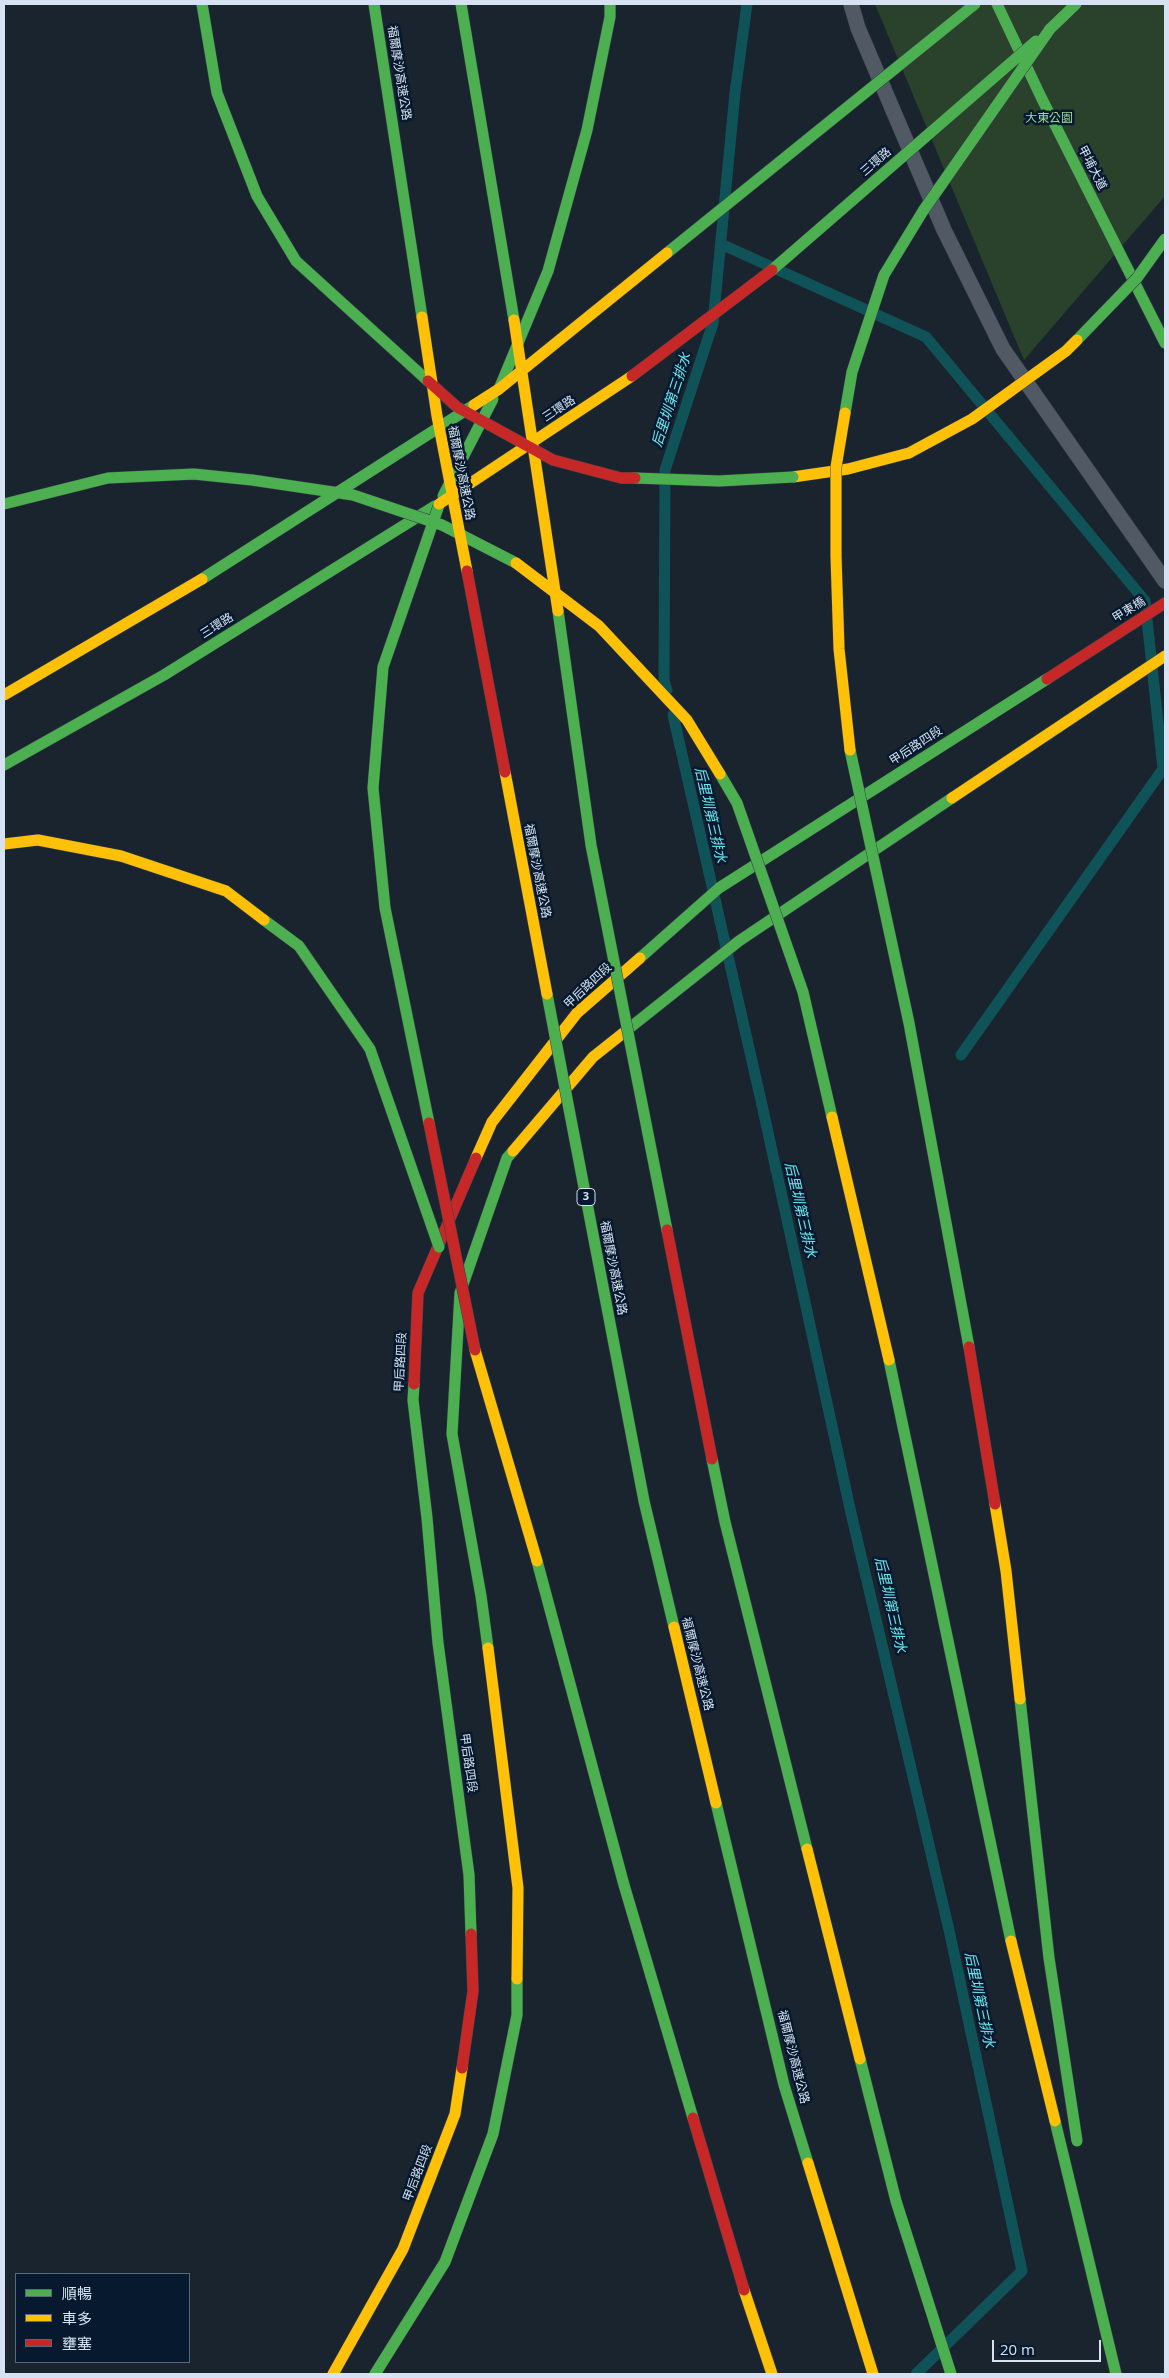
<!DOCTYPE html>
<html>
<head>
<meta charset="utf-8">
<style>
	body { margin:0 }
	#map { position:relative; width:1169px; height:2378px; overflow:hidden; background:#19242f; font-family:"Open Sans","Noto Sans TC",sans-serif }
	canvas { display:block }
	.frame { position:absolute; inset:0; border:5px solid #d6e2f2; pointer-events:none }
	.legend { position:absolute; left:15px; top:2273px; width:175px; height:90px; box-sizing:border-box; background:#06192e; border:1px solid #59697c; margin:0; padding:6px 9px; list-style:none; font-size:15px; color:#d6e2f2 }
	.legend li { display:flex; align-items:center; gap:10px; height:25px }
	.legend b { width:25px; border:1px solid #59697c }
	.scale { position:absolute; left:992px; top:2340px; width:109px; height:22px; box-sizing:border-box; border:2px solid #d6e2f2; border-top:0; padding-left:6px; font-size:15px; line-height:18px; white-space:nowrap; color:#d6e2f2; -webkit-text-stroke:4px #06192e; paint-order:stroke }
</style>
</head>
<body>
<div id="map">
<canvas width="1169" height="2378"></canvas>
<div class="frame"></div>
<ul class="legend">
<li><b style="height:6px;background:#4caf50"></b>順暢</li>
<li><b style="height:6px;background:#ffc107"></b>車多</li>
<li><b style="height:6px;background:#c62828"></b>壅塞</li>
</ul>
<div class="scale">20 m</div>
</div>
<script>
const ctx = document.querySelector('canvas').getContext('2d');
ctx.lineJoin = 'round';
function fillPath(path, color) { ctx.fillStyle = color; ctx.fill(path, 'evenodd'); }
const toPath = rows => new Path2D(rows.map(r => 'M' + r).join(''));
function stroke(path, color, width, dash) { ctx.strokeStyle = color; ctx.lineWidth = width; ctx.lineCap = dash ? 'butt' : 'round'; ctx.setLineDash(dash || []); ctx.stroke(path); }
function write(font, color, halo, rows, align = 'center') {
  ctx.font = font + ' "Open Sans","Noto Sans TC",sans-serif'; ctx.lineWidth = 5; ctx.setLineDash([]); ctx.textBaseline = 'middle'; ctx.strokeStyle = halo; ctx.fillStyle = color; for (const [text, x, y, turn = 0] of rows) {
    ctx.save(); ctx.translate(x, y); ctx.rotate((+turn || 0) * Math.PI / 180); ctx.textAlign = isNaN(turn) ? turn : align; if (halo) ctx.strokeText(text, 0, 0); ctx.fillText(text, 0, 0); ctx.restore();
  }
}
fillPath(toPath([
	[875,4,1165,4,1165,196,1024,360]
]), '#2a422c');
stroke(toPath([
	[721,244,926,337,1145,601,1163,769,961,1055],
	[667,690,664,680,665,470,713,323,735,93,747,4],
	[673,715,762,1105,851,1513,949,1930,1022,2271,916,2374]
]), '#0f5358', 11);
const lane = toPath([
	[851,4,858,28,944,230,1003,349,1165,581]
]);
const fast = toPath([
	[997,4,1041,97,1165,343],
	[1050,29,1076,4],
	[4,765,164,675,435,506],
	[640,958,719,888,1047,679],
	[622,1034,739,941,952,798],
	[414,1384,413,1400,427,1518,438,1643,469,1875,471,1934],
	[488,1648,481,1596,452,1434,460,1293,507,1158,513,1151],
	[375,2374,445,2262,493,2134,517,2015,517,1979]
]);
const slow = toPath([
	[793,477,848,469,909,453],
	[952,798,1165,656],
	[513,1151,593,1057,622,1034],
	[476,1158,492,1122,577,1013,640,958],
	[488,1648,518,1888,517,1979],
	[333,2374,403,2249,455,2114,462,2068]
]);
const jam = toPath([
	[1047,679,1165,603],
	[414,1384,418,1293,476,1158],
	[462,2068,473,1991,471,1934]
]);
stroke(lane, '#38404b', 16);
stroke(fast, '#38404b', 12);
stroke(slow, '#38404b', 12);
stroke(jam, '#38404b', 12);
stroke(lane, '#515a64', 15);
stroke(fast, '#4caf50', 11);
stroke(slow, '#ffc107', 11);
stroke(jam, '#c62828', 11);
const fastBridge = toPath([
	[202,4,217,93,257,196,296,261,428,381],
	[374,4,422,317],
	[461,4,514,320],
	[667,253,975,4],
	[772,270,1036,41],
	[1077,340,1137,278,1165,239],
	[499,389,548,271,587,130,610,17,610,4],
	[845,413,852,372,884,275,923,211,1050,29],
	[635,478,719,481,793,477],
	[443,496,493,399],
	[4,504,108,478,194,474,252,480,353,495,442,525,516,563],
	[202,579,474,405],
	[558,611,591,845,667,1230],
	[850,750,909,1023,969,1347],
	[720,774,737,803,803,992,832,1117],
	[264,920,299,946,370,1049,439,1247],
	[547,994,644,1501,674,1627],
	[429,1123,385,908,373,788,383,667,439,505],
	[889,1360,1011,1941],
	[712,1459,725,1522,807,1849],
	[537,1561,624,1885,693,2118],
	[1020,1699,1049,1958,1077,2141],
	[716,1803,784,2085,808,2163],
	[860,2059,896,2201,951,2374],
	[1055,2121,1116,2374]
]);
const slowBridge = toPath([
	[422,317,437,416,467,571],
	[514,320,558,611],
	[474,405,499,389,667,253],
	[845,413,836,467,836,556,839,649,850,750],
	[909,453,972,419,1066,351,1077,340],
	[439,504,632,376],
	[516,563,599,626,687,720,720,774],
	[4,695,202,579],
	[505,772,547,994],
	[4,844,38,840,121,856,226,891,264,920],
	[832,1117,889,1360],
	[475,1350,537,1561],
	[995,1504,1006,1571,1020,1699],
	[674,1627,716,1803],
	[807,1849,860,2059],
	[1011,1941,1055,2121],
	[808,2163,873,2374],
	[744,2290,772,2374]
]);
const jamBridge = toPath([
	[632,376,772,270],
	[428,381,457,407,553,460,621,478,635,478],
	[467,571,505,772],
	[429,1123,475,1350],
	[667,1230,712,1459],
	[969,1347,995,1504],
	[693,2118,744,2290]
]);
stroke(fastBridge, '#38404b', 12, []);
stroke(slowBridge, '#38404b', 12, []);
stroke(jamBridge, '#38404b', 12, []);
stroke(fastBridge, '#4caf50', 11);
stroke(slowBridge, '#ffc107', 11);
stroke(jamBridge, '#c62828', 11);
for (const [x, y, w] of [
	[586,1197,18]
]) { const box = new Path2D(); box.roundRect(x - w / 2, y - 8.5, w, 17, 4); ctx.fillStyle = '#06192e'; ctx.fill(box); stroke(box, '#d6e2f2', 1); }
write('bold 11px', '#d6e2f2', null, [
	["3",586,1197]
]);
write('12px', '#d6e2f2', '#06192e', [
	["福爾摩沙高速公路",399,73,81],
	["三環路",876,162,-41],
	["甲埔大道",1092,168,63],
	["三環路",559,409,-33],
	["福爾摩沙高速公路",461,473,79],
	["甲東橋",1129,610,-32],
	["三環路",217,626,-32],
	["甲后路四段",916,746,-33],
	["福爾摩沙高速公路",537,871,79],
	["甲后路四段",588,986,-43],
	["福爾摩沙高速公路",613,1268,79],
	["甲后路四段",401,1362,-87],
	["福爾摩沙高速公路",697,1664,76],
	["甲后路四段",468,1763,82],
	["福爾摩沙高速公路",793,2057,76],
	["甲后路四段",418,2173,-69]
]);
write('12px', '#9ddd99', '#06192e', [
	["大東公園",1049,119]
]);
write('italic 14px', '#6bebf3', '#06192e', [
	["后里圳第三排水",672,400,-72],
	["后里圳第三排水",710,815,77],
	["后里圳第三排水",800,1210,77],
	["后里圳第三排水",890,1605,77],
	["后里圳第三排水",979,2000,78]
]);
</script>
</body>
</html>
